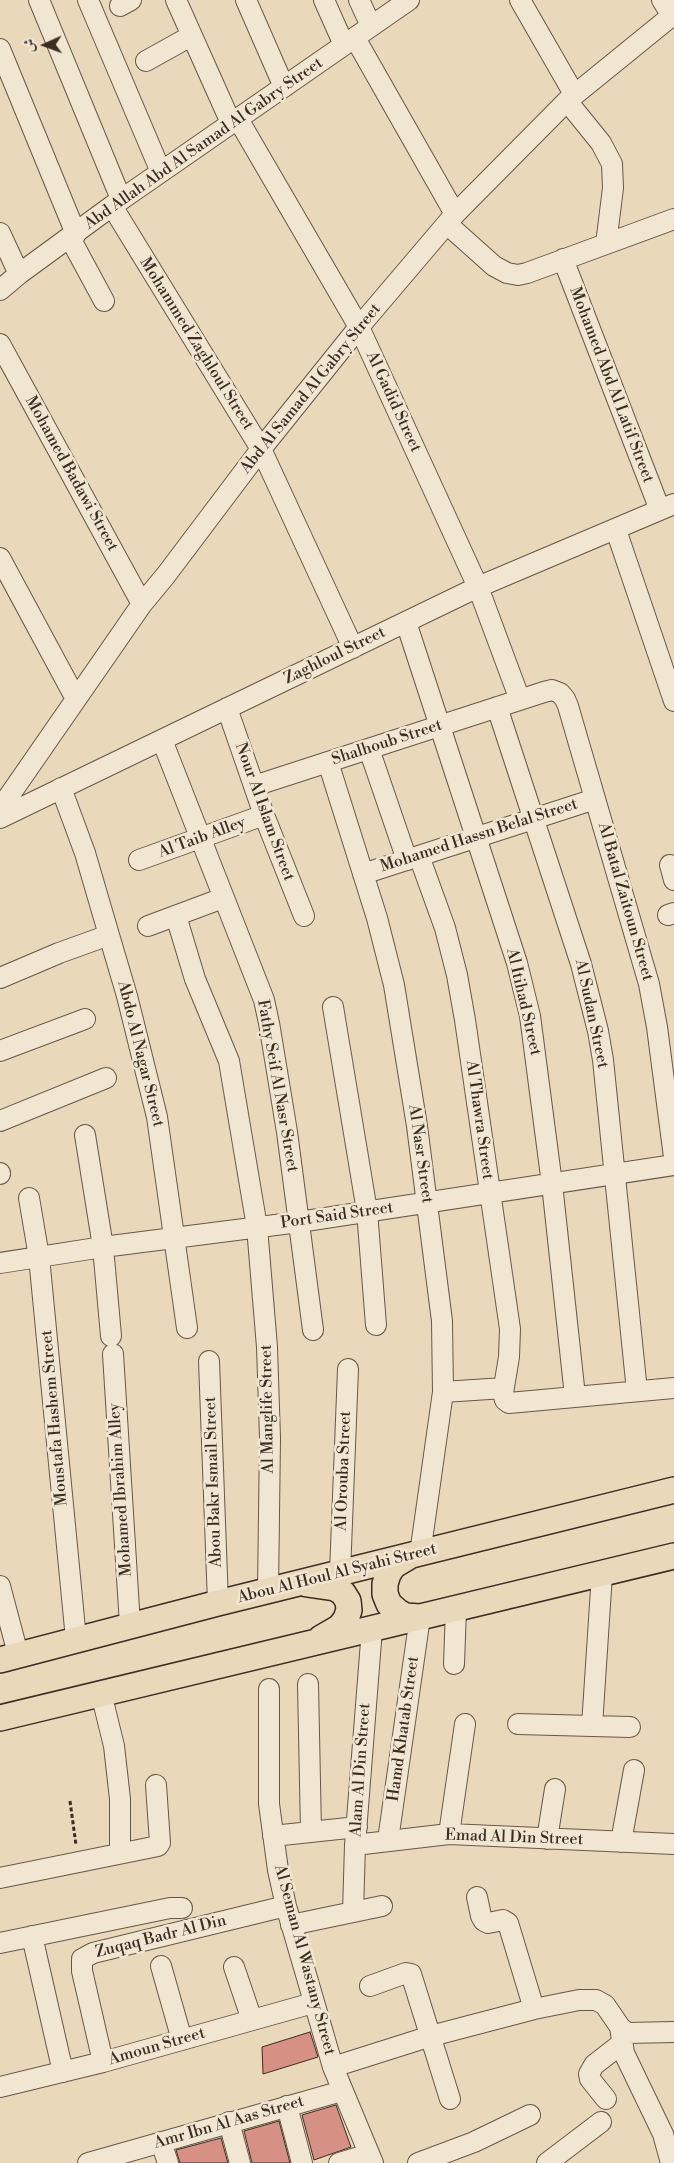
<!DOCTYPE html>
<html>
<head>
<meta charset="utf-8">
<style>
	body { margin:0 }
	#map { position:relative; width:674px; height:2163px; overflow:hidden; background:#e9d8b9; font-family:"Libre Bodoni",Amiri,serif }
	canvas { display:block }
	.north { position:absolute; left:20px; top:20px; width:50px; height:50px; -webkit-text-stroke:4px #f1e6d2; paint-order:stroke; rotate:268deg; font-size:14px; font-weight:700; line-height:20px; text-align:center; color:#3c2c23 }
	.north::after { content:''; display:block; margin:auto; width:18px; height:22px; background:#3c2c23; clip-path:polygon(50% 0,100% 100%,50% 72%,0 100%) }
</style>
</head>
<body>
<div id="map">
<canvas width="674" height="2163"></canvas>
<div class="north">ش</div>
</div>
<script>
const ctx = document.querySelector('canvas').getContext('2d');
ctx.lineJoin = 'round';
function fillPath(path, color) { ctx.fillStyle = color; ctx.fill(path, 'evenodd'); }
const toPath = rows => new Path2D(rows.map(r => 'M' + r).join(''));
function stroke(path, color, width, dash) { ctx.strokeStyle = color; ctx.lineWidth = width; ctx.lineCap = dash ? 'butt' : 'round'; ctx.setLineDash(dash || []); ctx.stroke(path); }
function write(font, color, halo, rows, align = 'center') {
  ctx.font = font + ' "Libre Bodoni",serif'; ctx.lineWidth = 5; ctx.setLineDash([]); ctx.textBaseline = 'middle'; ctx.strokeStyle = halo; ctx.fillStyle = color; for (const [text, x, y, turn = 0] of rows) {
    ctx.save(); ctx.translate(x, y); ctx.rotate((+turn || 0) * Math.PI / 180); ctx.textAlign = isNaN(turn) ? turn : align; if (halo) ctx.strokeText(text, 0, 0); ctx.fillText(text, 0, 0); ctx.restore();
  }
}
const building = toPath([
	[310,2032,318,2057,263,2074,262,2047,310,2032],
	[336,2105,351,2147,314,2160,302,2115,336,2105],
	[279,2121,290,2163,252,2163,244,2131,279,2121],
	[221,2138,228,2163,180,2163,176,2150,221,2138]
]);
fillPath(building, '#d69184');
stroke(building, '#3c2c23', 1);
const minor = toPath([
	[39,0,121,199],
	[88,0,161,172],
	[176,0,231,123],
	[246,0,284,87],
	[324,0,344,45],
	[359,0,371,26],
	[520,0,574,94],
	[662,0,672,16],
	[120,6,131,0],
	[355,38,455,214],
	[0,49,76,234],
	[146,61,191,36],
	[567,101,601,143,612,164,613,188,606,244],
	[238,119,359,327,478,587,520,700],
	[112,206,261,449,353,648],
	[447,224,494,266,507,273,518,275,527,273,674,219],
	[0,233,19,274],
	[70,238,104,301],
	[563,259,660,510],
	[0,290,19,274,112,206,409,0],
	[0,344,142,604],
	[616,530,674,701],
	[0,558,76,699],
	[406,622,517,963,530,1016,552,1184,575,1396],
	[497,707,581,964,598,1031,603,1060,637,1391],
	[227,708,264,815,304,916],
	[162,740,264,1000,269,1023,287,1132,313,1330],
	[369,749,407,860],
	[328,762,377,918,394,985,417,1126,442,1321,443,1392,420,1554],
	[254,786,544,692,552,690,560,693,565,699,568,706,649,984,657,1027,674,1157],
	[61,788,85,853,109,935,127,996,157,1117,187,1328],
	[0,809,142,604,166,575,261,449,359,327,455,214,567,101,674,14],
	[0,818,478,587,674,504],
	[419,856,445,928,457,975,465,1020,510,1329,509,1357,503,1393,505,1400,509,1403,674,1388],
	[139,860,264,815],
	[670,865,674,880],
	[363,874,595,799],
	[668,915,674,913],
	[176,916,195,979,229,1061,257,1227,267,1347,270,1438,268,1591],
	[148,926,223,898],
	[0,978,59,953,109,935],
	[333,1007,367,1211,376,1325],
	[0,1051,85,1019],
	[0,1121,106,1078],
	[85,1135,103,1247,111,1336],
	[0,1173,0,1174],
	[29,1198,39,1257,76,1639],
	[0,1263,103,1247,299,1222,674,1165],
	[113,1354,130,1625],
	[209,1361,218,1603],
	[443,1392,504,1388],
	[340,1573,348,1369],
	[0,1586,18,1654],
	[454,1664,456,1609],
	[308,1684,311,1832],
	[269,1689,269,1804,278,1870,286,1906,333,2067,373,2163],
	[101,1693,114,1746,120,1799,120,1853],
	[518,1724,630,1727],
	[592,1726,602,1574],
	[449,1834,465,1724],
	[273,1836,357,1827],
	[547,1839,555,1789],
	[388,1840,420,1617],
	[621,1842,634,1770],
	[355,1845,449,1834,674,1844],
	[0,1878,158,1846,160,1843,156,1785],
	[477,1897,481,1916,484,1921,488,1923,503,1920,508,1923,534,2009],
	[353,1912,355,1845,372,1629],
	[291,1925,382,1906],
	[32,1936,63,2072],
	[0,1943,170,1908,182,1908],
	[161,1966,182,2040],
	[234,1967,252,2020],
	[370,1986,406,1973,411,1974,450,2099],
	[620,2027,624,2053,663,2134,671,2163],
	[103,2062,82,1971,82,1959,93,1953,286,1906],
	[333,2067,431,2036,534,2009,579,2000,596,2000,605,2005,620,2027,627,2033,674,2032],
	[0,2087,103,2062,313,2003],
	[606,2099,590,2079,589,2074,594,2065,621,2044],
	[287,2106,302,2163],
	[229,2122,240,2163],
	[161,2142,168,2163],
	[88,2163,342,2091],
	[339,2163,369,2154],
	[418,2163,474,2142,530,2115],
	[547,2163,601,2122]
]);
const major = toPath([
	[408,1557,393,1566,388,1574,385,1584,385,1594,389,1604,397,1611,405,1616,420,1617],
	[307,1584,335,1588,343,1593,348,1601,349,1610,346,1619,340,1627,321,1638],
	[0,1660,218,1603,674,1490],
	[0,1718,674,1556]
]);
stroke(minor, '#675748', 22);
stroke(major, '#3c2c23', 28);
stroke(toPath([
	[70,1801,76,1845]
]), '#3c2c23', 3, [4, 2.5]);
stroke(minor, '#f1e6d2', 20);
stroke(major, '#e9d8b9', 25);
write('16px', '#3c2c23', '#f1e6d2', [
	["Abd Allah Abd Al Samad Al Gabry Street",204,144,-35],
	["Mohammed Zaghloul Street",196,344,58],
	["Mohamed Abd Al Latif Street",611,385,69],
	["Abd Al Samad Al Gabry Street",311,389,-51],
	["Al Gadid Street",393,402,65],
	["Mohamed Badawi Street",71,474,61],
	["Zaghloul Street",335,656,-26],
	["Shalhoub Street",387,743,-18],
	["Nour Al Islam Street",264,812,70],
	["Mohamed Hassn Belal Street",479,836,-18],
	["Al Taib Alley",202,838,-20],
	["Al Batal Zaitoun Street",625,902,74],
	["Al Itihad Street",523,1002,77],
	["Al Sudan Street",591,1014,78],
	["Abdo Al Nagar Street",140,1054,76],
	["Fathy Seif Al Nasr Street",277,1086,80],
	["Al Thawra Street",479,1120,82],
	["Al Nasr Street",420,1154,82],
	["Port Said Street",337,1216,-8],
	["Al Manglife Street",268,1409,-91],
	["Moustafa Hashem Street",55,1418,-95],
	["Al Orouba Street",344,1471,-88],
	["Abou Bakr Ismail Street",214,1482,-92],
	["Mohamed Ibrahim Alley",121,1490,-94],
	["Abou Al Houl Al Syahi Street",337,1574,-14],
	["Hamd Khatab Street",404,1729,-82],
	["Alam Al Din Street",361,1770,-86],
	["Emad Al Din Street",514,1838,2],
	["Zuqaq Badr Al Din",161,1937,-14],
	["Al Seman Al Wastany Street",304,1960,75],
	["Amoun Street",157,2047,-16],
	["Amr Ibn Al Aas Street",229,2123,-16]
]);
</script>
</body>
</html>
